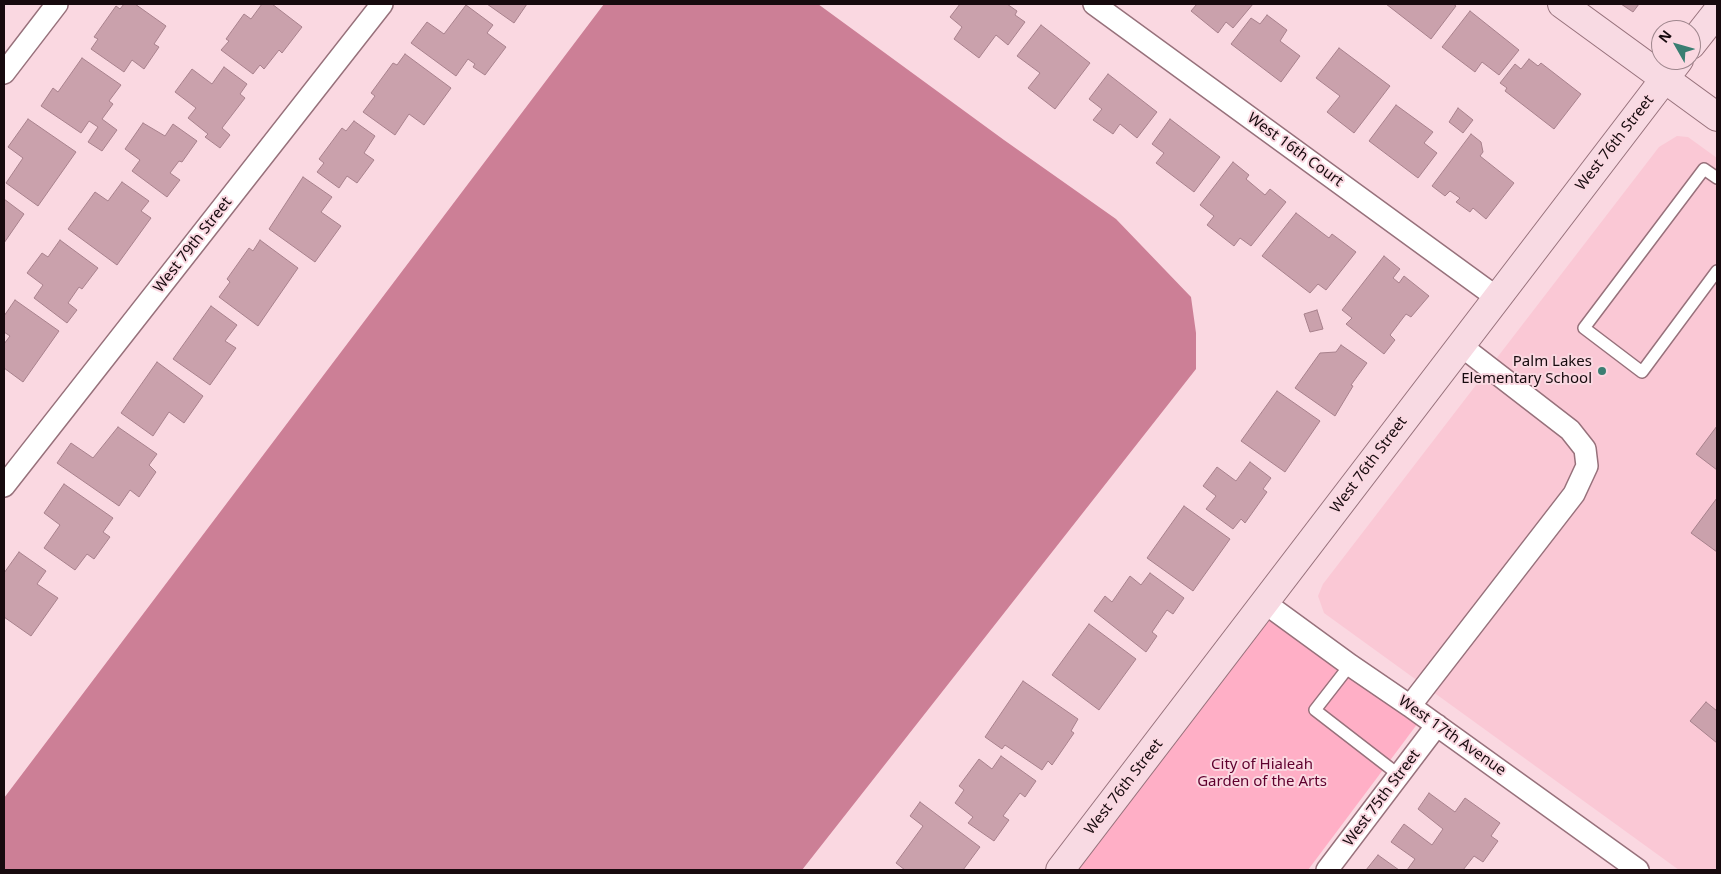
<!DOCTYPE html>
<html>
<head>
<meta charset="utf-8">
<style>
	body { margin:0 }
	#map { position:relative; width:1721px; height:874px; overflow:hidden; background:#fad8e1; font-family:"Noto Sans",sans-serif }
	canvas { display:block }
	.frame { position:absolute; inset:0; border:5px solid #170a0e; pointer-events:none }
	.north { position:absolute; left:1651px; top:20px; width:50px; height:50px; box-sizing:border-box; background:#fad8e1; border:1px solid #9f868d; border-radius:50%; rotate:308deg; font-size:14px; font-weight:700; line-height:20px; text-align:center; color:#170a0e }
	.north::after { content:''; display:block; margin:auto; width:18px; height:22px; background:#3a7e72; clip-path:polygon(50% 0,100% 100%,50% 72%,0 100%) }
</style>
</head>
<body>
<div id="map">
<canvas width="1721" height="874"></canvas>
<div class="frame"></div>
<div class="north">N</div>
</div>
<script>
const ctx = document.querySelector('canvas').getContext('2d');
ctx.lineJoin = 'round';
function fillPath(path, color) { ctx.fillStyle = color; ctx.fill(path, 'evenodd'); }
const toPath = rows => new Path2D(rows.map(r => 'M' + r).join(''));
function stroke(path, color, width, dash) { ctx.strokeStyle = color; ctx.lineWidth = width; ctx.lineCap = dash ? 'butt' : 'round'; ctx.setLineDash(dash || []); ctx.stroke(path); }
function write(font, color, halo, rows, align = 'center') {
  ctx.font = font + ' "Noto Sans",sans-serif'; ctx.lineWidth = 4; ctx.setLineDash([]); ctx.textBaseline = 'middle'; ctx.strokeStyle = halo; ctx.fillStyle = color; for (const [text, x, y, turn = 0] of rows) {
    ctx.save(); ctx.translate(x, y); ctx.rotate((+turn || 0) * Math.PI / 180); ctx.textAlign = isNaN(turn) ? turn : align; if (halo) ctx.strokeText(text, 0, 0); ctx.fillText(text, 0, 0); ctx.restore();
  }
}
fillPath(toPath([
	[1677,136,1688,137,1717,158,1717,870,1679,870,1324,613,1318,596,1323,584,1659,147]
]), '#fac8d5');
fillPath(toPath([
	[1271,607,1421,719,1308,870,1070,870]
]), '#ffafc6');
fillPath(toPath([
	[604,4,818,4,1004,140,1116,219,1191,297,1196,333,1196,369,802,870,4,870,4,798]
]), '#cc7f96');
const building = toPath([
	[124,4,135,4,166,26,154,44,159,47,144,69,132,60,124,72,91,49,98,39,94,37,116,6,120,9,124,4],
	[262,4,272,4,302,27,282,53,279,50,264,69,260,65,253,74,221,50,229,41,226,39,244,14,251,19,262,4],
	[487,4,527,4,514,23,487,4],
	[960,4,1007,4,1017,11,1015,15,1025,22,1008,45,996,35,979,58,954,39,962,27,950,17,960,4],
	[1197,4,1253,4,1233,28,1226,22,1218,33,1191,11,1197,4],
	[1386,4,1453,4,1456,6,1431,39,1386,4],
	[1621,4,1639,4,1633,12,1621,4],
	[466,5,493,25,487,33,506,47,485,75,473,67,475,64,468,59,456,76,411,43,427,22,444,34,466,5],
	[1470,11,1519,50,1499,75,1482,62,1475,72,1442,47,1470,11],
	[1267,15,1287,30,1280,41,1300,56,1281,82,1231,44,1251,18,1260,24,1267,15],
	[1041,25,1090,63,1055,109,1028,88,1040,73,1017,56,1041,25],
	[1339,48,1390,86,1354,133,1327,112,1340,96,1316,78,1339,48],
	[405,54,451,88,424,125,409,114,395,135,363,112,375,96,371,93,393,63,397,65,405,54],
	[82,58,121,85,109,101,113,104,102,119,117,130,102,151,88,142,98,127,89,121,81,133,41,106,53,88,58,92,82,58],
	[1529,59,1538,66,1541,63,1581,94,1554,129,1505,91,1507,88,1500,83,1515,64,1521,69,1529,59],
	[224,67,247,84,240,94,245,98,222,128,230,135,220,148,205,137,208,134,188,118,196,108,175,92,192,69,212,84,224,67],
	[1108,74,1157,112,1137,138,1120,124,1113,134,1093,120,1102,109,1089,99,1108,74],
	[1396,105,1433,132,1424,143,1437,153,1418,178,1369,141,1396,105],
	[1458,108,1473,120,1463,133,1449,122,1458,108],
	[28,119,76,152,38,206,6,183,23,158,8,147,28,119],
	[1170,119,1220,157,1194,192,1156,163,1164,153,1152,144,1170,119],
	[354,121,375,136,364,153,374,160,357,183,347,176,339,188,317,172,324,163,319,159,342,128,346,131,354,121],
	[143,123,165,136,173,124,197,141,182,162,179,161,170,173,180,180,167,197,132,171,140,160,125,149,143,123],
	[1471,134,1481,142,1483,152,1480,156,1514,183,1486,219,1473,208,1470,212,1456,202,1460,198,1450,191,1445,196,1432,186,1471,134],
	[1233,162,1249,175,1246,179,1265,195,1270,189,1286,202,1251,246,1240,238,1234,246,1207,225,1214,216,1200,205,1233,162],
	[303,177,332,197,321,212,341,226,315,262,269,229,303,177],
	[122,182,149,201,141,211,151,218,117,265,68,229,95,192,108,201,122,182],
	[4,199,24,214,4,243,4,199],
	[1296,213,1329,238,1332,234,1356,252,1326,290,1318,284,1310,293,1262,256,1296,213],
	[60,240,98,268,82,289,79,287,68,303,77,310,67,323,34,298,43,285,27,273,42,253,48,257,60,240],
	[260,240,298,268,258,326,219,297,230,282,227,279,249,248,253,251,260,240],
	[1384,256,1400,269,1393,278,1399,283,1404,276,1429,296,1411,317,1406,314,1390,335,1395,340,1384,354,1346,324,1352,318,1342,310,1384,256],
	[15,300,59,331,23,382,4,368,4,344,10,336,4,332,4,316,15,300],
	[211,306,237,325,225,341,236,348,210,385,173,359,211,306],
	[1317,310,1323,329,1310,332,1304,314,1317,310],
	[1341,345,1367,363,1351,385,1353,386,1335,416,1295,388,1320,353,1336,352,1341,345],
	[157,362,203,396,184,423,169,412,153,436,121,413,157,362],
	[1277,391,1320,421,1285,472,1241,441,1277,391],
	[1717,426,1717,470,1696,454,1717,426],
	[118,427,157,454,149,465,156,472,139,497,130,490,119,506,57,463,71,443,93,458,118,427],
	[1250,462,1271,478,1263,489,1267,492,1245,523,1241,519,1233,529,1206,509,1216,496,1203,486,1217,467,1236,481,1250,462],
	[64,484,113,518,103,532,110,537,94,559,87,554,75,570,44,548,60,525,44,513,64,484],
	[1717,498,1717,552,1691,533,1717,498],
	[1184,506,1230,539,1193,591,1147,558,1184,506],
	[19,552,46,571,37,584,58,598,31,636,4,617,4,573,19,552],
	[1150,573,1184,598,1173,614,1167,610,1152,632,1157,636,1146,652,1094,611,1105,596,1112,602,1130,576,1141,585,1150,573],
	[1089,624,1136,659,1099,710,1052,675,1089,624],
	[1023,681,1078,719,1071,731,1074,733,1052,765,1048,761,1042,770,1005,745,1002,749,985,737,1023,681],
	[1706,702,1717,711,1717,743,1690,721,1706,702],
	[1001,756,1036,781,1025,797,1020,793,1003,816,1009,820,994,841,968,823,973,817,955,803,964,790,959,786,979,759,992,769,1001,756],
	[1429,793,1455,812,1465,798,1500,823,1491,836,1498,841,1483,862,1474,856,1463,870,1407,870,1415,859,1391,842,1404,824,1432,845,1443,829,1418,809,1429,793],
	[920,802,980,847,963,870,905,870,896,863,923,826,910,816,920,802],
	[1378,855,1399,870,1366,870,1378,855]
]);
fillPath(building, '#caa1ac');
stroke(building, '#a8818c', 1);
const lane = toPath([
	[1717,178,1704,169,1584,328,1642,372,1717,271],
	[1350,665,1315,710,1399,775]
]);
const street = toPath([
	[1094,4,1496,297],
	[4,73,57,4],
	[4,486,382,4],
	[1265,603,1350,665,1410,706,1638,870],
	[1410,706,1574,494,1587,466,1585,449,1570,430,1460,345],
	[1327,870,1437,725]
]);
const secondary = toPath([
	[1562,4,1717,117],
	[1691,45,1717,12],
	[1060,870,1679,60]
]);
stroke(lane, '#97717b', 14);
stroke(street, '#97717b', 24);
stroke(secondary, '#97717b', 30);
stroke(lane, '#fff', 11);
stroke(street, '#fff', 21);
stroke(secondary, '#f8dae3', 28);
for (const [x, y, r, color] of [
	[1602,371,5,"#3a7e72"]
]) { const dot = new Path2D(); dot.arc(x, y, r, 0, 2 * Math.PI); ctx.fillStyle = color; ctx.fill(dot); stroke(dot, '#fad8e1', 2); }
write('15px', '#170a0e', '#fad8e1', [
	["West 76th Street",1615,143,-52],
	["West 16th Court",1295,150,36],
	["West 79th Street",193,245,-52],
	["West 76th Street",1369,465,-53],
	["West 17th Avenue",1452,736,35],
	["West 76th Street",1124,787,-52],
	["West 75th Street",1382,798,-53]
]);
write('15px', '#170a0e', '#fad8e1', [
	["Palm Lakes",1592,362],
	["Elementary School",1592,379]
], 'right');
write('15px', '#5f002e', '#fad8e1', [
	["City of Hialeah",1262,765],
	["Garden of the Arts",1262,782]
]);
</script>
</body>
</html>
